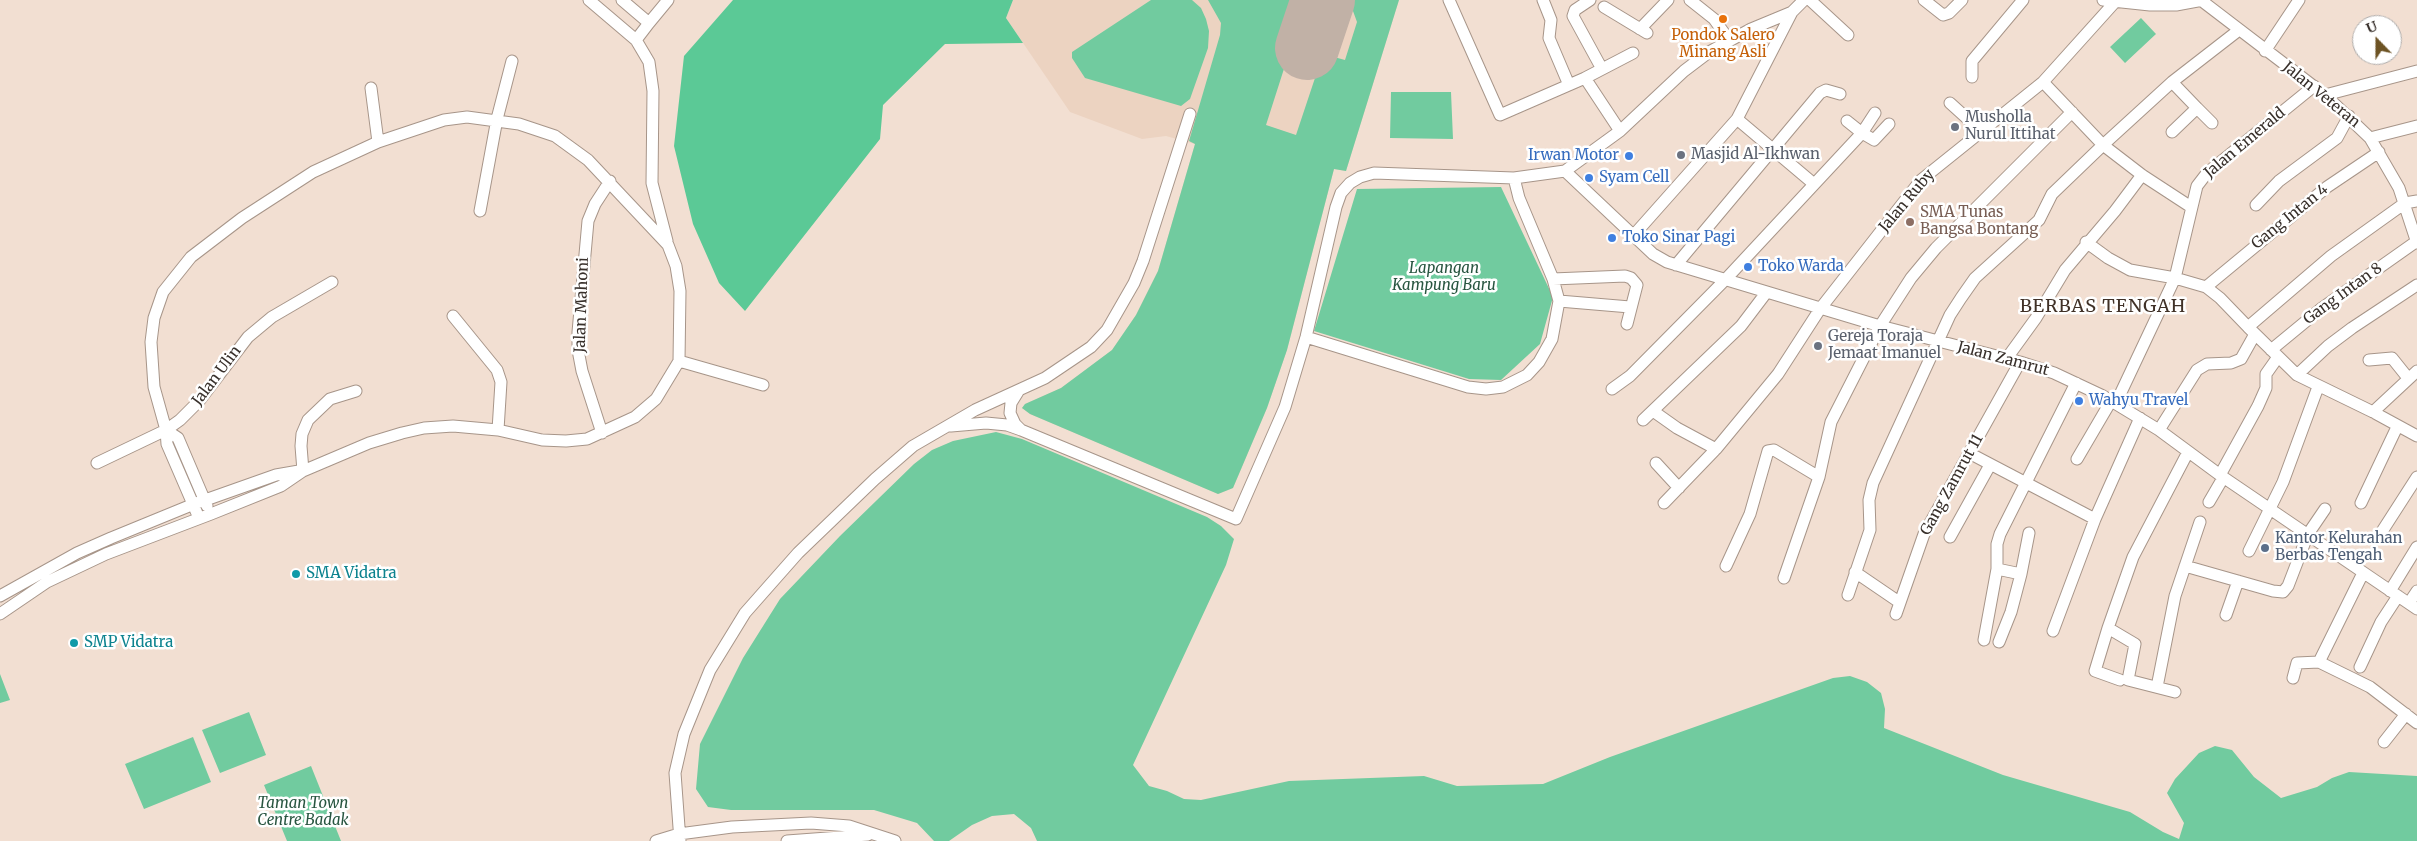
<!DOCTYPE html>
<html>
<head>
<meta charset="utf-8">
<style>
	body { margin:0 }
	#map { position:relative; width:2417px; height:841px; overflow:hidden; background:#f2dfd2; font-family:Merriweather,serif }
	canvas { display:block }
	.north { position:absolute; left:2352px; top:15px; width:50px; height:50px; box-sizing:border-box; background:#fff; border:1px solid #afacaa; border-radius:50%; rotate:338deg; font-size:14px; font-weight:700; line-height:20px; text-align:center; color:#38302b }
	.north::after { content:''; display:block; margin:auto; width:18px; height:22px; background:#6d5324; clip-path:polygon(50% 0,100% 100%,50% 72%,0 100%) }
</style>
</head>
<body>
<div id="map">
<canvas width="2417" height="841"></canvas>
<div class="north">U</div>
</div>
<script>
const ctx = document.querySelector('canvas').getContext('2d');
ctx.lineJoin = 'round';
function fillPath(path, color) { ctx.fillStyle = color; ctx.fill(path, 'evenodd'); }
const toPath = rows => new Path2D(rows.map(r => 'M' + r).join(''));
function stroke(path, color, width, dash) { ctx.strokeStyle = color; ctx.lineWidth = width; ctx.lineCap = dash ? 'butt' : 'round'; ctx.setLineDash(dash || []); ctx.stroke(path); }
function write(font, color, halo, rows, align = 'center') {
  ctx.font = font + ' Merriweather,serif'; ctx.lineWidth = 5; ctx.setLineDash([]); ctx.textBaseline = 'middle'; ctx.strokeStyle = halo; ctx.fillStyle = color; for (const [text, x, y, turn = 0] of rows) {
    ctx.save(); ctx.translate(x, y); ctx.rotate((+turn || 0) * Math.PI / 180); ctx.textAlign = isNaN(turn) ? turn : align; if (halo) ctx.strokeText(text, 0, 0); ctx.fillText(text, 0, 0); ctx.restore();
  }
}
fillPath(toPath([
	[1013,0,1399,0,1346,171,1334,169,1287,350,1267,408,1233,488,1218,494,1030,414,1022,408,1025,404,1061,388,1112,350,1136,315,1158,271,1195,144,1166,136,1142,139,1070,112,1006,18]
]), '#ecd3c1');
fillPath(toPath([
	[1151,0,1192,0,1201,8,1206,19,1209,31,1208,48,1190,99,1181,106,1085,78,1072,58,1072,52],
	[1208,0,1306,0,1266,125,1296,135,1323,54,1345,60,1357,22,1349,0,1399,0,1346,171,1334,169,1287,350,1267,408,1233,488,1218,494,1030,414,1022,408,1025,404,1061,388,1112,350,1136,315,1158,271,1195,144,1189,141,1220,35,1221,23],
	[2141,18,2156,34,2125,63,2110,47],
	[1391,92,1451,92,1453,139,1390,138],
	[1501,187,1553,297,1540,344,1501,380,1469,379,1314,331,1357,189],
	[996,432,1022,439,1207,517,1221,526,1234,539,1226,565,1133,765,1149,786,1167,791,1184,799,1201,800,1289,781,1424,776,1457,786,1543,784,1610,757,1833,678,1850,676,1867,682,1881,693,1885,709,1884,728,2003,775,2130,812,2163,832,2179,839,2184,823,2167,793,2175,779,2199,753,2215,746,2232,750,2254,777,2281,798,2317,787,2332,778,2349,772,2417,776,2417,841,1037,841,1031,828,1014,814,992,816,972,825,949,841,934,841,917,823,874,810,731,810,708,807,696,789,700,744,743,658,780,599,840,536,914,464,932,450,953,441],
	[0,674,10,700,0,703],
	[249,712,266,755,220,773,202,730],
	[193,737,211,782,144,809,125,764],
	[311,766,341,841,287,841,264,785]
]), '#71cb9f');
fillPath(toPath([
	[733,0,1013,0,1006,18,1023,43,945,44,883,105,880,139,745,311,719,283,693,224,674,146,684,56]
]), '#5bc996');
stroke(toPath([
	[1307,48,1323,0]
]), '#c1b1a6', 64);
const street = toPath([
	[589,0,636,40,649,62,653,91,652,183,667,241],
	[622,0,649,23,636,40],
	[1449,0,1500,115,1585,78,1620,131],
	[1543,0,1551,20,1549,38,1569,85],
	[1590,0,1575,10,1573,16,1602,69],
	[1690,0,1714,19,1729,40],
	[1810,0,1848,35],
	[1924,0,1943,15,1949,13,1962,0],
	[2103,0,2150,5,2176,5,2203,0],
	[2202,1,2325,95,2370,138,2399,188,2417,243],
	[1604,7,1647,33],
	[649,23,668,0],
	[1640,29,1668,0],
	[2265,51,2299,0],
	[1972,77,1972,61,2023,0],
	[1585,78,1633,53],
	[2043,82,2103,145,2142,175,2191,207],
	[371,88,378,142],
	[2325,95,2417,71],
	[1950,103,1982,132],
	[2197,108,2212,123],
	[1737,119,1814,184],
	[1847,121,1862,133,1875,113],
	[2172,132,2197,108,2172,82],
	[2370,138,2417,126],
	[1565,171,1653,254,1667,262,1880,326,2020,362,2054,373,2103,396,2159,430,2220,475,2417,609],
	[2256,205,2279,181,2337,138,2349,116],
	[480,211,497,119,512,61],
	[1633,236,1737,119,1792,12],
	[2086,242,2108,258,2130,270,2175,278,2206,287,2220,298,2248,327,2331,256,2405,203,2417,201],
	[1676,265,1820,93,1826,90,1840,94],
	[1553,279,1625,276,1631,278,1637,285,1627,324],
	[2206,287,2327,187,2379,152],
	[1559,301,1630,307],
	[453,316,497,370,501,382,498,430],
	[2248,327,2297,375,2373,412,2417,436],
	[1306,337,1468,387,1486,389,1503,387,1527,375,1539,362,1552,339,1559,301,1553,279,1519,198,1514,178],
	[2271,350,2322,308,2417,241],
	[2007,358,2036,318,2065,270,2115,211,2142,175],
	[2369,360,2392,358,2408,378],
	[679,361,763,385],
	[2297,375,2328,346,2352,328,2417,285],
	[1612,389,1630,376,1725,280,1862,133,1874,140,1889,124],
	[1019,390,1011,403,1010,413,1015,424,1021,430,1236,519,1285,407,1306,337,1336,207,1341,193,1350,183,1360,177,1374,173,1514,178,1565,171,1620,131,1684,71,1709,52,1751,29,1792,12,1804,0],
	[2116,403,2175,278,2197,186,2207,173,2314,86],
	[1653,411,1677,428,1716,449],
	[2373,412,2417,371],
	[1643,420,1741,326,1766,293],
	[951,426,986,423,1007,425,1021,430],
	[166,430,178,438,207,506],
	[2159,430,2197,370,2207,364,2231,363,2241,359,2255,334],
	[602,433,582,371,578,350,578,332,588,221,595,204,610,181],
	[1969,453,2095,519],
	[2077,459,2111,401],
	[97,463,166,430,180,420,199,401,248,337,272,317,332,282],
	[1656,463,1679,488],
	[303,471,301,446,302,434,308,420,330,399,356,391],
	[2220,475,2258,406,2266,388,2266,374,2278,357],
	[2209,502,2223,478],
	[1664,503,1716,449,1778,374,1820,309,1921,180,2043,82,2115,2],
	[2361,503,2397,427],
	[2381,533,2417,477],
	[1950,537,1990,465],
	[2249,551,2283,482,2318,387],
	[1726,566,1750,514,1768,451,1774,450,1819,477],
	[2185,566,2273,591,2283,592,2288,586,2308,534,2325,509],
	[1997,569,2021,574,2029,533],
	[1855,572,1899,602],
	[1784,578,1819,477,1831,422,1880,326,1911,278,1936,248,2072,112],
	[2390,591,2417,547],
	[1848,595,1870,530,1869,500,1873,483,1950,315,1961,298,1975,278,2039,220,2052,194,2103,145,2172,82,2239,30],
	[0,596,77,553,111,538,194,504,276,475,299,471],
	[2409,603,2417,591],
	[0,614,47,582,106,554,211,514,281,486,303,471,369,443,402,433,424,428,453,426,498,430,542,440,566,441,587,439,635,417,656,399,679,361,680,291,676,266,668,245,588,160,555,136,519,124,467,117,444,120,378,142,313,172,242,218,191,257,163,292,154,318,151,342,154,387,166,430,167,444,199,518],
	[1896,614,1924,534,2020,362],
	[2226,615,2238,581],
	[2108,628,2095,671,2120,680],
	[2053,631,2095,519,2140,418],
	[1984,640,1997,569,1997,544,2000,534,2076,383],
	[1999,642,2011,612,2021,574],
	[2319,662,2363,573],
	[2360,667,2381,622,2398,596],
	[2293,678,2297,663,2319,662,2370,687,2417,723],
	[2157,687,2175,596,2200,522],
	[2175,692,2128,680,2135,644,2108,628,2133,557,2188,452],
	[2384,742,2406,714],
	[656,841,679,834,732,827,811,823,849,826,895,841],
	[680,841,675,773,684,734,710,670,745,613,798,553,875,479,913,446,975,410,1045,378,1091,347,1107,330,1134,283,1143,261,1190,114],
	[787,841,868,835]
]);
stroke(street, '#a79589', 13);
stroke(street, '#fff', 11);
for (const [x, y, r, color] of [
	[1723,19,5,"#e8710a"],
	[1955,127,5,"#6b7280"],
	[1681,155,5,"#6b7280"],
	[1629,156,5,"#3f7fe0"],
	[1589,178,5,"#3f7fe0"],
	[1910,222,5,"#8d6e63"],
	[1612,238,5,"#3f7fe0"],
	[1748,267,5,"#3f7fe0"],
	[1818,346,5,"#6b7280"],
	[2079,401,5,"#3f7fe0"],
	[2265,548,5,"#5c6f8a"],
	[296,574,5,"#0f9aa8"],
	[74,643,5,"#0f9aa8"]
]) { const dot = new Path2D(); dot.arc(x, y, r, 0, 2 * Math.PI); ctx.fillStyle = color; ctx.fill(dot); stroke(dot, '#fff', 2); }
write('15px', '#c56008', '#fff', [
	["Pondok Salero",1723,36],
	["Minang Asli",1723,53]
]);
write('15px', '#38302b', '#fff', [
	["Jalan Veteran",2321,95,39],
	["Jalan Emerald",2245,143,-40],
	["Jalan Ruby",1907,201,-50],
	["Gang Intan 4",2290,217,-39],
	["Gang Intan 8",2343,294,-36],
	["Jalan Mahoni",582,305,-88],
	["Jalan Zamrut",2003,359,15],
	["Jalan Ulin",217,376,-53],
	["Gang Zamrut 11",1952,485,-61]
]);
write('15px', '#5b616d', '#fff', [
	["Musholla",1965,118],
	["Nurul Ittihat",1965,135],
	["Masjid Al-Ikhwan",1691,155],
	["Gereja Toraja",1828,337],
	["Jemaat Imanuel",1828,354]
], 'left');
write('15px', '#366cbe', '#fff', [
	["Irwan Motor",1619,156,"right"],
	["Syam Cell",1599,178],
	["Toko Sinar Pagi",1622,238],
	["Toko Warda",1758,267],
	["Wahyu Travel",2089,401]
], 'left');
write('15px', '#785e54', '#fff', [
	["SMA Tunas",1920,213],
	["Bangsa Bontang",1920,230]
], 'left');
write('italic 15px', '#285540', '#fff', [
	["Lapangan",1444,269],
	["Kampung Baru",1444,286],
	["Taman Town",303,804],
	["Centre Badak",303,821]
]);
write('15px', '#4e5e75', '#fff', [
	["Kantor Kelurahan",2275,539],
	["Berbas Tengah",2275,556]
], 'left');
write('15px', '#0d838f', '#fff', [
	["SMA Vidatra",306,574],
	["SMP Vidatra",84,643]
], 'left');
ctx.letterSpacing = '1px';
write('18px', '#403127', '#fff', [
	["BERBAS TENGAH",2103,307]
]);
ctx.letterSpacing = '0px';
</script>
</body>
</html>
